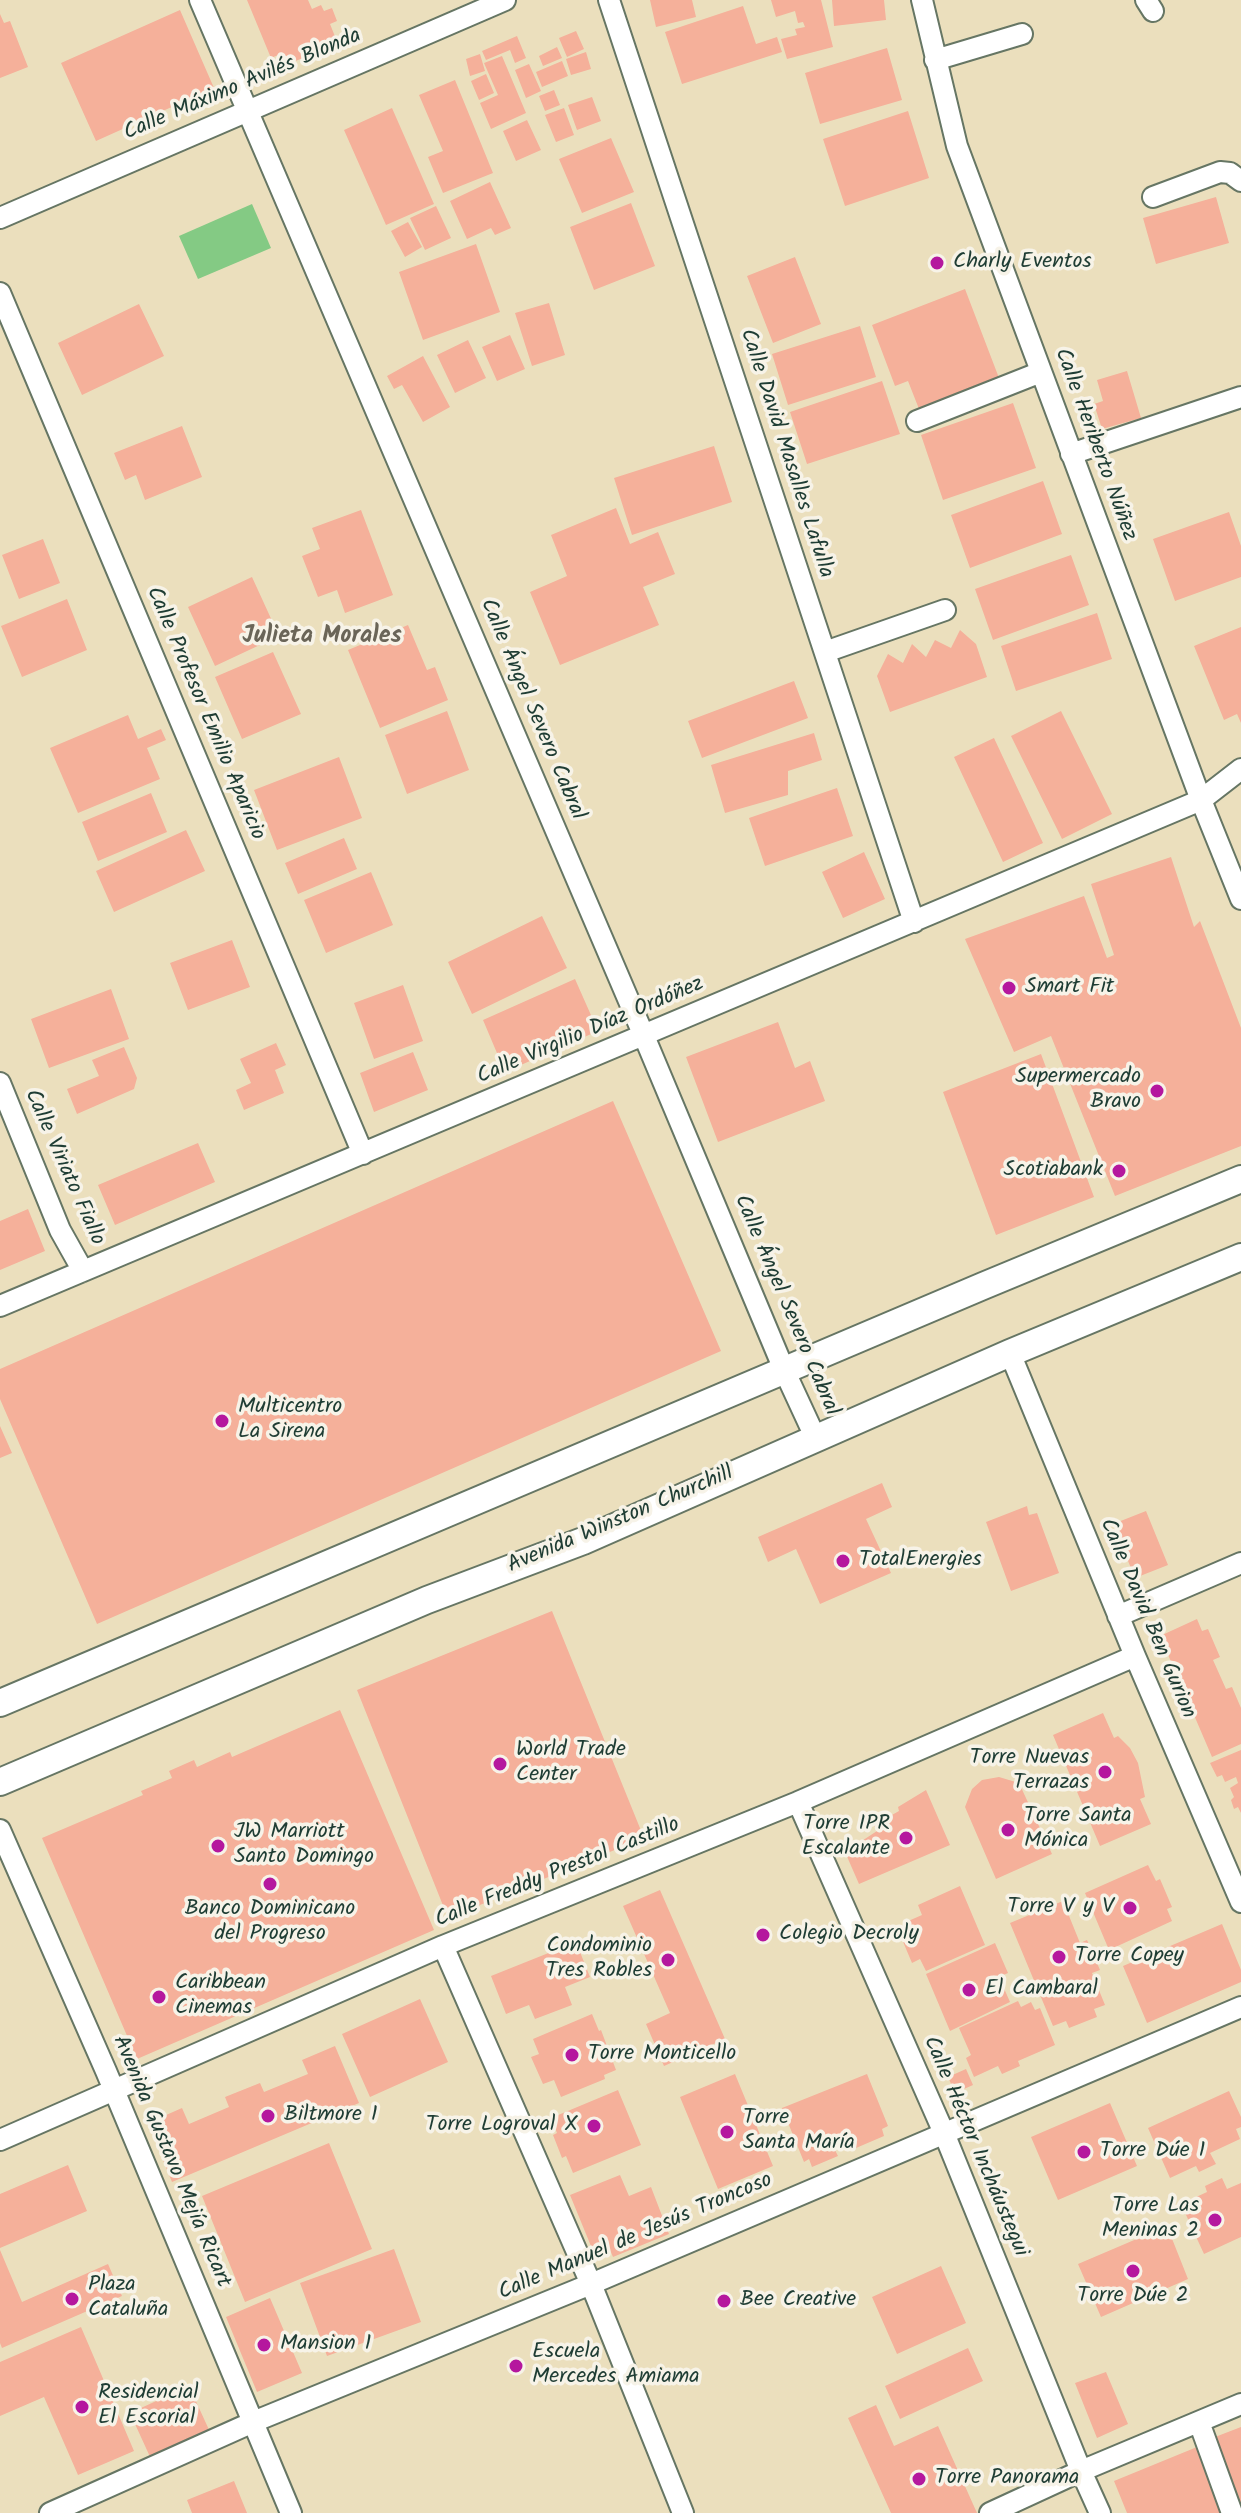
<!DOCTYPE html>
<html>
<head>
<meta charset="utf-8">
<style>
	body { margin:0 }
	canvas { display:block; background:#ebdfbd }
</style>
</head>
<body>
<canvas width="1241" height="2513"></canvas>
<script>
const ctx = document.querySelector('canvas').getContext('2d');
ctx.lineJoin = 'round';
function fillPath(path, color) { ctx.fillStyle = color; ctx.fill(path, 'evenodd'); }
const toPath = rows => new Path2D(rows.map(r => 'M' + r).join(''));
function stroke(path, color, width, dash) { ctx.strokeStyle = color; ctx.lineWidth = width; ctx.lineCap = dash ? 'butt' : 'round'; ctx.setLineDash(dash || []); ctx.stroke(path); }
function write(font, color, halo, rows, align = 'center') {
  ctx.font = font + ' Kalam,sans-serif'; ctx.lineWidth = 7; ctx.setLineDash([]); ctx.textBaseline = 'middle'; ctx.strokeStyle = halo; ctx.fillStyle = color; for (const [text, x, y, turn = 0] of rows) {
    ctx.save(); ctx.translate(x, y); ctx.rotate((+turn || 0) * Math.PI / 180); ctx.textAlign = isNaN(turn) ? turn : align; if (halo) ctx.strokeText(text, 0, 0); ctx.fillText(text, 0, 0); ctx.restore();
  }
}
fillPath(toPath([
	[252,204,271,248,198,279,179,236]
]), '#84ca84');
fillPath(toPath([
	[247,0,308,0,312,9,321,5,324,11,332,8,337,21,330,24,336,39,316,47,318,52,288,64,283,53,271,58],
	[650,0,692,0,696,17,656,27],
	[771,0,821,0,833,47,787,59,781,39,797,35,795,29,805,27,803,22,798,23,795,11,776,17],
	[832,0,884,0,886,20,834,26],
	[743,6,756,44,777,37,782,52,682,84,665,32],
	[180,10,214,88,96,141,61,63],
	[0,14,4,23,10,21,28,67,0,78],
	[576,31,584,49,567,57,559,38],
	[517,36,526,58,515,63,510,50,486,60,482,51],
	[557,47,562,58,543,66,539,56],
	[887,48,902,100,820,124,805,73],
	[586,52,591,69,571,75,566,59],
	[480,54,485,71,470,76,466,59],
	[502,56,526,113,491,129,480,103,498,95,484,63],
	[562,61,568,76,542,87,536,72],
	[529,64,541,91,526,98,515,70],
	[486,74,494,93,479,100,471,81],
	[455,80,493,173,443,193,428,157,443,151,419,95],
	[554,90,560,105,545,111,539,96],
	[592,97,601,121,577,130,568,105],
	[392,108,434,204,386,225,344,130],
	[564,108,574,135,556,142,545,115],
	[908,111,929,178,845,206,823,139],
	[527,120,541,150,516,161,503,131],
	[611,138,634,192,582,213,559,159],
	[490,182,511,228,495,235,491,228,467,239,450,201],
	[1216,197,1229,243,1156,264,1143,218],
	[631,203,655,266,594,290,570,227],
	[436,206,451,238,425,250,410,218],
	[408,222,422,247,405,257,391,231],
	[476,244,500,312,423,340,399,272],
	[795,257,821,324,773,343,747,276],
	[965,289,999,378,919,409,908,381,895,386,872,325],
	[549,303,565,355,532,366,515,313],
	[139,304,164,356,82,395,58,343],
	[860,326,876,377,788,405,772,354],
	[510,335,525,369,497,381,482,347],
	[468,340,486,378,455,393,437,355],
	[423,356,450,407,423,422,402,385,394,389,387,376],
	[1127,371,1141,418,1102,429,1094,404,1103,401,1097,380],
	[882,381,900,434,807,464,790,412],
	[1013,403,1036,468,943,500,921,435],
	[182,426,202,477,145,500,136,475,125,480,114,453],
	[714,446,732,502,632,535,614,478],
	[1043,481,1062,534,970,568,951,515],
	[616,508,630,544,658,532,675,574,643,587,659,625,560,665,530,592,567,576,551,535],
	[361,510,393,595,345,613,337,590,318,597,302,556,320,549,312,528],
	[1229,512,1241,546,1241,577,1175,601,1153,539],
	[43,539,60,583,19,599,2,555],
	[1071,555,1089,605,993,640,975,589],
	[252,577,279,636,215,666,188,607],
	[67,599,87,650,22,677,1,626],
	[1097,613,1112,659,1016,691,1001,646],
	[408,625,427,670,435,667,448,700,380,728,348,650],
	[1241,627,1241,723,1237,714,1224,720,1194,646],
	[960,630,976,644,987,677,890,712,877,676,888,654,903,663,912,644,926,657,935,640,951,648],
	[273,652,301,714,242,739,215,677],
	[794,681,808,718,702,758,688,721],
	[447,711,469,770,407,794,385,735],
	[1061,711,1112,814,1062,839,1011,736],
	[128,715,138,739,161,729,166,740,147,748,160,779,78,813,50,748],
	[814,733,822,760,788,771,788,795,725,813,711,765],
	[994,738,1043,843,1003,862,954,757],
	[339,757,362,818,277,850,254,790],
	[837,788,853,836,765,866,749,818],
	[151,793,167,832,98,861,82,822],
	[186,830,205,871,114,912,96,871],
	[344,838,357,869,298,894,285,863],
	[864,852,885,899,843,918,822,872],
	[1171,857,1194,927,1200,921,1241,1028,1241,1146,1115,1196,1051,1036,1014,1052,965,939,1084,896,1107,958,1114,955,1091,884],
	[371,872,393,925,326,953,304,900],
	[542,916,567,968,472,1014,448,962],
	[232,940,250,987,188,1010,170,963],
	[575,979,598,1031,505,1072,483,1020],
	[403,985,423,1041,374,1059,354,1003],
	[111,989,129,1039,49,1068,31,1019],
	[778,1022,795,1068,810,1061,825,1101,718,1142,686,1057],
	[276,1043,286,1065,275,1070,284,1093,244,1110,236,1090,251,1083,240,1059],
	[124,1047,137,1078,134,1089,77,1114,67,1089,99,1076,92,1060],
	[413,1052,428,1090,374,1112,360,1073],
	[1041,1054,1094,1197,996,1235,943,1092],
	[613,1101,721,1351,97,1624,0,1399,0,1369],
	[198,1143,215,1182,115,1225,98,1185],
	[28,1209,45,1251,0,1270,0,1221],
	[0,1426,12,1453,0,1458],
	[882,1483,892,1507,866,1519,891,1573,820,1604,796,1549,768,1562,758,1537],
	[1027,1506,1029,1515,1037,1513,1059,1573,1011,1591,986,1522],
	[1146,1511,1168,1565,1135,1578,1113,1524],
	[552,1611,644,1838,448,1918,357,1690],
	[1197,1619,1202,1631,1208,1629,1220,1657,1213,1660,1226,1689,1232,1687,1241,1708,1241,1744,1212,1757,1160,1636],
	[340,1710,434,1930,137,2059,42,1838,143,1795,141,1791,172,1778,169,1771,194,1760,197,1767,230,1752,232,1757],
	[1103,1713,1114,1738,1118,1736,1130,1748,1138,1763,1145,1797,1140,1799,1151,1824,1100,1846,1053,1735],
	[1241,1750,1241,1813,1238,1807,1234,1809,1231,1800,1234,1797,1230,1788,1238,1783,1236,1777,1225,1782,1222,1775,1217,1777,1210,1763],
	[999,1777,1019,1783,1052,1854,996,1879,965,1807,972,1789,982,1780],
	[926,1790,950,1845,859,1884,845,1852,877,1831,874,1825,899,1811,898,1807],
	[1148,1865,1156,1881,1160,1879,1172,1907,1167,1909,1172,1921,1109,1950,1085,1893],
	[960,1886,985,1945,926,1971,920,1959,912,1963,901,1937,910,1933,906,1922,922,1915,918,1905],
	[660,1890,725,2039,664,2066,646,2024,670,2013,623,1906],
	[1063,1901,1080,1943,1087,1940,1100,1970,1092,1973,1105,2005,1094,2009,1097,2017,1069,2028,1066,2021,1053,2026,1010,1923],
	[1222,1924,1241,1970,1241,1982,1147,2023,1123,1966],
	[576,1942,590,1977,565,1987,572,2005,535,2019,529,2005,506,2014,491,1976],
	[995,1943,1008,1973,999,1977,1010,2002,950,2031,926,1974],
	[420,1999,448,2062,370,2097,342,2034],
	[1018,2001,1021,2007,1031,2002,1035,2010,1040,2008,1055,2045,1018,2061,1020,2066,1002,2074,998,2066,974,2077,966,2058,971,2055,959,2028],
	[592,2014,599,2031,601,2030,616,2070,604,2075,605,2079,561,2097,554,2080,543,2084,531,2057,539,2054,533,2039],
	[335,2046,359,2103,172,2182,148,2123,182,2108,189,2124,229,2107,225,2097,260,2083,264,2092,308,2074,302,2060],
	[966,2069,973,2085,955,2093,948,2077],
	[735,2074,773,2166,718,2189,680,2097],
	[867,2074,888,2126,882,2129,884,2136,856,2148,854,2142,835,2150,838,2156,812,2167,809,2159,804,2162,782,2108],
	[618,2090,641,2145,573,2173,566,2156,562,2158,553,2135,557,2133,551,2118],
	[1229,2091,1241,2117,1241,2127,1236,2129,1240,2139,1210,2153,1216,2164,1199,2172,1196,2166,1170,2178,1148,2128],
	[1110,2103,1137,2166,1058,2200,1031,2137],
	[329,2143,372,2249,245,2302,202,2196],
	[68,2165,87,2211,0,2248,0,2194],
	[620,2175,629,2196,651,2187,669,2234,613,2257,608,2245,593,2251,570,2195],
	[1222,2178,1227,2189,1241,2183,1241,2237,1204,2254,1181,2204,1207,2192,1205,2186],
	[1167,2226,1188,2279,1101,2317,1078,2264],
	[394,2249,421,2322,327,2356,300,2283],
	[0,2250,22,2302,108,2264,122,2296,2,2348,0,2343],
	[941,2266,966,2323,897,2354,872,2297],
	[270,2298,302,2373,257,2392,226,2317],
	[81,2327,134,2451,78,2475,44,2397,0,2416,0,2362],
	[968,2348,983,2381,900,2419,885,2386],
	[1106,2372,1128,2424,1097,2438,1075,2383],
	[189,2386,210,2432,151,2459,130,2413],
	[876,2405,894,2446,938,2426,977,2513,891,2513,848,2418],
	[1241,2427,1241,2504,1215,2437],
	[1197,2447,1223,2513,1127,2513,1114,2481],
	[234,2481,247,2513,192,2513,187,2500]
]), '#f5b09a');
const minor = toPath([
	[200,0,644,1036,785,1372,816,1439],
	[609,0,914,922],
	[922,0,957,146,1201,800,1241,899],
	[1146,0,1153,11],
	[935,60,1022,34],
	[1153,197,1220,172,1230,173,1241,181],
	[0,218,505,0],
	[0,293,363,1154],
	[917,421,1041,372],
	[1071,454,1241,397],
	[825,652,945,610],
	[0,1083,60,1230,83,1271],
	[0,1306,1201,800,1241,769],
	[1010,1353,1135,1656,1241,1902],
	[1118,1616,1241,1563],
	[798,1802,944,2133,1081,2471,1100,2513],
	[0,1830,106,2071,291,2513],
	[443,1946,591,2284,683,2513],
	[0,2140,443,1946,798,1802,1135,1656],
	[1199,2422,1232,2513],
	[50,2513,253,2422,591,2284,1241,2007],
	[990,2513,1081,2471,1241,2404]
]);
const major = toPath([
	[0,1703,983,1286,1241,1179],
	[0,1782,427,1600,583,1541,1010,1353,1241,1257]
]);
stroke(minor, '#667664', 24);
stroke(major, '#667664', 30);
stroke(minor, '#fff', 20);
stroke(major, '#fff', 26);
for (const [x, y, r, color] of [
	[937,263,8,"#b5179e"],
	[1009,988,8,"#b5179e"],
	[1157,1091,8,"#b5179e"],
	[1119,1171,8,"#b5179e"],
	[222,1421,8,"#b5179e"],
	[843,1561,8,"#b5179e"],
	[500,1764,8,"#b5179e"],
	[1105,1772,8,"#b5179e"],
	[1008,1830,8,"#b5179e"],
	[906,1838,8,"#b5179e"],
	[218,1846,8,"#b5179e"],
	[270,1884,8,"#b5179e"],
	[1130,1908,8,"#b5179e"],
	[763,1935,8,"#b5179e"],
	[1059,1957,8,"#b5179e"],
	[668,1960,8,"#b5179e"],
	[969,1990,8,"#b5179e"],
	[159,1997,8,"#b5179e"],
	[572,2055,8,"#b5179e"],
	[268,2116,8,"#b5179e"],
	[594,2126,8,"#b5179e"],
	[727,2132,8,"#b5179e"],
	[1084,2152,8,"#b5179e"],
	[1215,2220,8,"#b5179e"],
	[1133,2271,8,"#b5179e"],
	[72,2299,8,"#b5179e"],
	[724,2301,8,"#b5179e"],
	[264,2345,8,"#b5179e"],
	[516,2366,8,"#b5179e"],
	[82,2407,8,"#b5179e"],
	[919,2479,8,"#b5179e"]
]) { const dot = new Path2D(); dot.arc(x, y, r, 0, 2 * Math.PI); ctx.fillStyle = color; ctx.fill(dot); stroke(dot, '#f7f3e8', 3); }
write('22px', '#1f3d34', '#f7f3e8', [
	["Calle Máximo Avilés Blonda",243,86,-23],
	["Calle Heriberto Núñez",1094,445,70],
	["Calle David Masalles Lafulla",785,454,72],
	["Calle Ángel Severo Cabral",531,710,67],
	["Calle Profesor Emilio Aparicio",204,714,67],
	["Calle Virgilio Díaz Ordóñez",591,1032,-23],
	["Calle Viriato Fiallo",63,1168,66],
	["Calle Ángel Severo Cabral",785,1306,67],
	["Avenida Winston Churchill",621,1521,-23],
	["Calle David Ben Gurion",1146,1619,67],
	["Calle Freddy Prestol Castillo",558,1874,-22],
	["Calle Héctor Incháustegui",974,2147,67],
	["Avenida Gustavo Mejía Ricart",170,2162,67],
	["Calle Manuel de Jesús Troncoso",636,2238,-23]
]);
write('22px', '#1f3d34', '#f7f3e8', [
	["Charly Eventos",953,263],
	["Smart Fit",1025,988],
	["Supermercado",1141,1078,"right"],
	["Bravo",1141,1103,"right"],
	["Scotiabank",1103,1171,"right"],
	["Multicentro",238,1408],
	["La Sirena",238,1433],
	["TotalEnergies",859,1561],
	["World Trade",516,1751],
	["Center",516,1776],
	["Torre Nuevas",1089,1759,"right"],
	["Terrazas",1089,1784,"right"],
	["Torre Santa",1024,1817],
	["Mónica",1024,1842],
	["Torre IPR",890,1825,"right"],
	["Escalante",890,1850,"right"],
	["JW Marriott",234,1833],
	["Santo Domingo",234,1858],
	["Torre V y V",1114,1908,"right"],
	["Banco Dominicano",270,1910,"center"],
	["del Progreso",270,1935,"center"],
	["Colegio Decroly",779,1935],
	["Condominio",652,1947,"right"],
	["Tres Robles",652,1972,"right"],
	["Torre Copey",1075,1957],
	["Caribbean",175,1984],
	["Cinemas",175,2009],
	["El Cambaral",985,1990],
	["Torre Monticello",588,2055],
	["Biltmore 1",284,2116],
	["Torre",743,2119],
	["Santa María",743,2144],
	["Torre Logroval X",578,2126,"right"],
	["Torre Dúe 1",1100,2152],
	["Torre Las",1199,2207,"right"],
	["Meninas 2",1199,2232,"right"],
	["Plaza",88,2286],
	["Cataluña",88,2311],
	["Torre Dúe 2",1133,2297,"center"],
	["Bee Creative",740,2301],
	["Mansion 1",280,2345],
	["Escuela",532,2353],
	["Mercedes Amiama",532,2378],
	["Residencial",98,2394],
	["El Escorial",98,2419],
	["Torre Panorama",935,2479]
], 'left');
write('bold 24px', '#6a6558', '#f7f3e8', [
	["Julieta Morales",322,638]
]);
</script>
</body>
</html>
